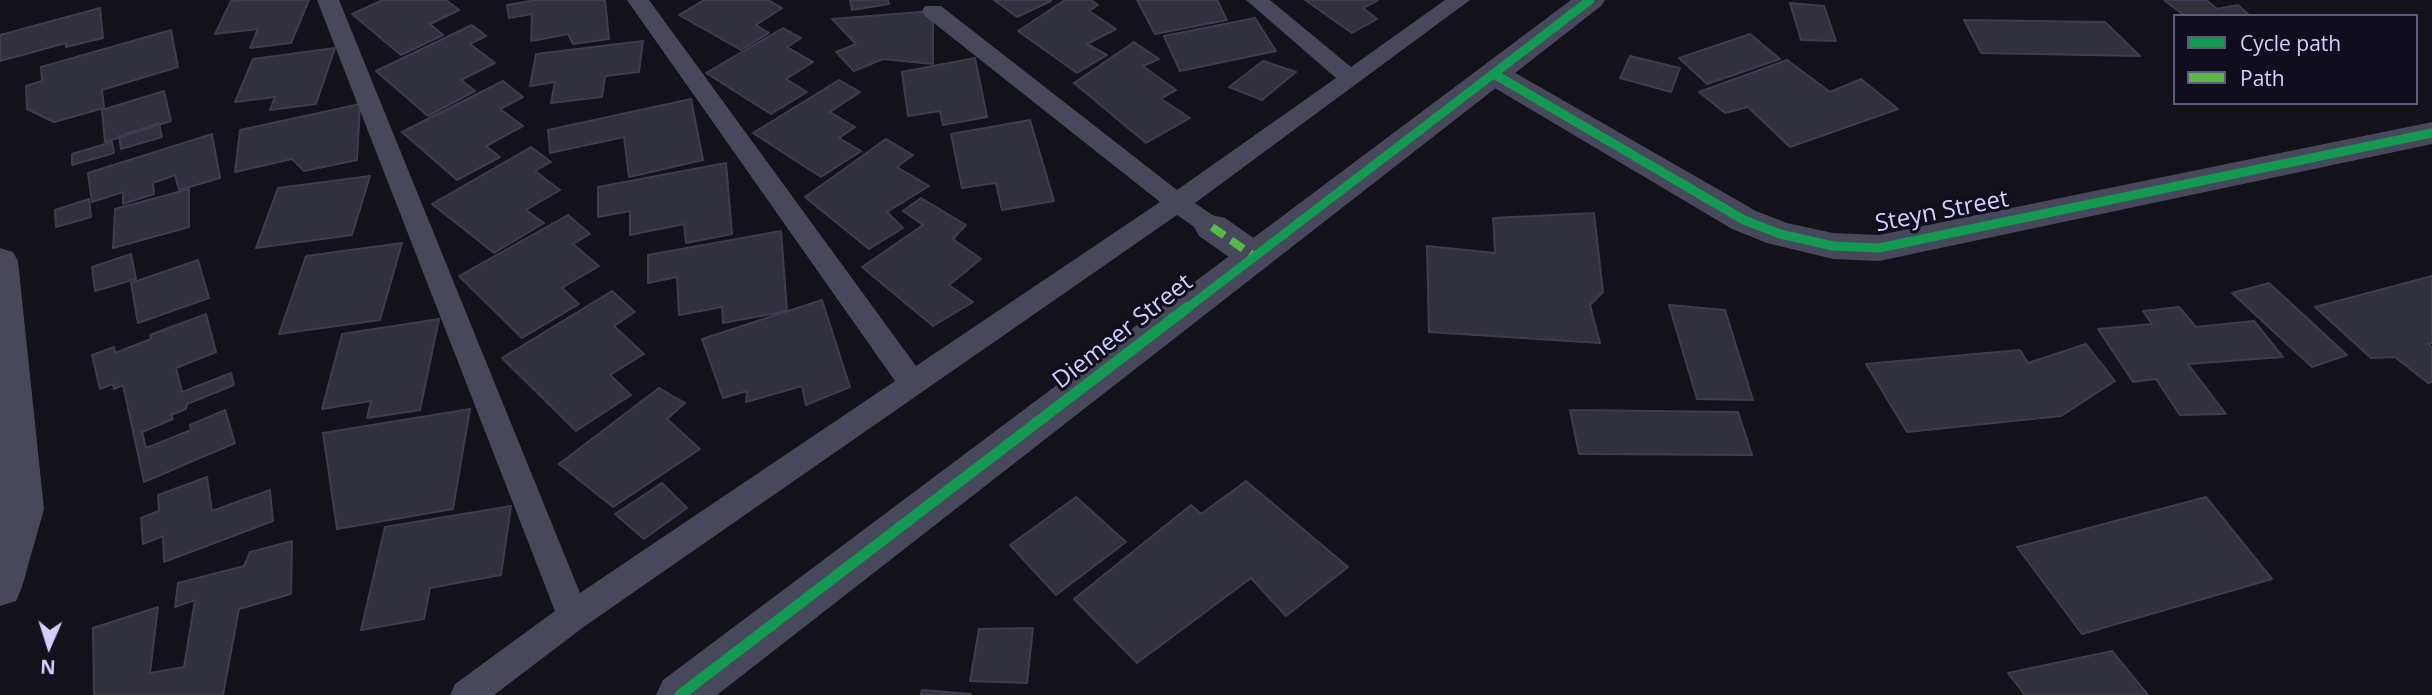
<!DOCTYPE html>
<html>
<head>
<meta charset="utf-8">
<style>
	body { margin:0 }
	#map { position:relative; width:2432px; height:695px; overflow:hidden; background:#13121a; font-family:"Open Sans",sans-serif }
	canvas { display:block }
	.legend { position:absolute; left:2173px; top:14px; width:245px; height:91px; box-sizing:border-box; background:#100e1e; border:2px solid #5e5c76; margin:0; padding:9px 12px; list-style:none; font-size:21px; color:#d2d0fb }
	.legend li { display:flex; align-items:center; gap:14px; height:35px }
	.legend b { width:35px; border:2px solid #5e5c76 }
	.north { position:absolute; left:14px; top:611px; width:70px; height:70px; -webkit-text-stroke:5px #100e1e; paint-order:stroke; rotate:183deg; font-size:19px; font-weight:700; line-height:28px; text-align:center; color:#d2d0fb }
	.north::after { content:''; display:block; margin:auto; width:24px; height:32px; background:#d2d0fb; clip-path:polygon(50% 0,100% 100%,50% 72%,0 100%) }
</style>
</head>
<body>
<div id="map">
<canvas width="2432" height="695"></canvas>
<ul class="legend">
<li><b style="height:9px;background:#139951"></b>Cycle path</li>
<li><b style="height:9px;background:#58b947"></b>Path</li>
</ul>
<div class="north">N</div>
</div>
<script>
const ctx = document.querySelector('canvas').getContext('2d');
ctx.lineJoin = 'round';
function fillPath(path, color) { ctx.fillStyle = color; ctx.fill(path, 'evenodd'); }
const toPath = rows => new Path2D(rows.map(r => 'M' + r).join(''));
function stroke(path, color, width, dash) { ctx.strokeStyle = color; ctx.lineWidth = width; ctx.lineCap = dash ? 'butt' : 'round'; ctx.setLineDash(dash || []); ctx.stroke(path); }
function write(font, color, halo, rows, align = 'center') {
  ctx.font = font + ' "Open Sans",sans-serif'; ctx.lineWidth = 6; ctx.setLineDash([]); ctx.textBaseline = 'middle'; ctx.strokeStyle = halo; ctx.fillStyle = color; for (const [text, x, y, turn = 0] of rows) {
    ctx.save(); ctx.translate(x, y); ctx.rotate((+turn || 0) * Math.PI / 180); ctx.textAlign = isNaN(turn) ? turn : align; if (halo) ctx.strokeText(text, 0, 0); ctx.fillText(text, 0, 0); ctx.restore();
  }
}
const building = toPath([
	[243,0,309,0,291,43,250,48,258,29,215,34,231,1,243,0],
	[383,0,446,0,459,10,430,24,443,35,401,55,352,14,383,0],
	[537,0,605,0,609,39,573,44,568,34,531,41,532,14,509,18,507,5,537,0],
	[704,0,768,0,782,8,756,25,769,33,741,50,679,15,704,0],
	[850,0,888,0,889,4,852,10,850,0],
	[994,0,1049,0,1051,1,1017,17,994,0],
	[1065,0,1091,0,1098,5,1089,11,1116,29,1087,44,1107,55,1077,73,1018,31,1065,0],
	[1137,0,1217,0,1227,20,1155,34,1137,0],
	[1305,0,1378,0,1363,8,1377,19,1352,33,1305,0],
	[2164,0,2206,0,2217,9,2238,5,2250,16,2185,16,2164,0],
	[1790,3,1824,6,1836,41,1801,40,1790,3],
	[100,8,103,38,66,47,66,43,0,61,0,35,100,8],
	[933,11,933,64,883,59,854,71,836,52,856,44,832,19,933,11],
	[1255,18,1276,51,1180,71,1164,36,1255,18],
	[1964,20,2105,22,2140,56,1981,53,1964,20],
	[472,25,486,36,470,44,495,63,461,80,475,91,428,116,376,71,472,25],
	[783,28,801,38,787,47,813,62,786,79,807,92,771,114,706,73,783,28],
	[171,30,178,67,102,90,104,108,54,122,27,109,26,86,42,81,41,67,171,30],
	[1750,34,1780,59,1707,84,1679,58,1750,34],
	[643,41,639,72,605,76,602,97,551,103,555,82,530,86,536,54,643,41],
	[1134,42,1159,59,1143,66,1176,90,1161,99,1190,118,1146,143,1074,83,1134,42],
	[335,48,316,104,270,110,275,97,235,102,253,59,335,48],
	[1630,56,1680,68,1671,92,1620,78,1630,56],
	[975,58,987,117,943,125,940,111,908,116,902,72,975,58],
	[1787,60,1830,92,1861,79,1898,109,1790,147,1748,107,1725,113,1699,92,1787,60],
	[1263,61,1296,72,1262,100,1229,87,1263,61],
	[839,80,860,92,830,112,855,127,839,138,861,151,821,177,753,133,839,80],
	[503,81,523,97,500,109,523,126,486,146,500,157,457,180,402,132,503,81],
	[164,91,171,121,105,142,102,110,164,91],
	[691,99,703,160,629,177,624,137,550,153,548,130,691,99],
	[360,104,357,160,304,171,292,159,235,172,240,130,360,104],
	[1030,120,1054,201,1002,210,996,183,962,188,951,134,1030,120],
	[159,123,162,137,121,149,119,136,159,123],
	[212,134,220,178,179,190,175,175,153,183,154,194,123,204,123,192,92,202,88,173,212,134],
	[886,139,913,155,897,167,929,186,887,212,903,228,869,249,805,197,886,139],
	[112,142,114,153,72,165,72,154,112,142],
	[531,147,551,162,535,171,560,190,526,210,544,223,494,253,432,204,531,147],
	[726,163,732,234,686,243,684,224,630,235,630,211,598,217,598,187,726,163],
	[370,176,352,235,256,248,278,188,370,176],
	[189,189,189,227,113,248,115,209,189,189],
	[921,198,966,225,953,239,981,259,949,285,973,302,933,326,862,267,923,225,903,211,921,198],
	[89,199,91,217,56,227,55,210,89,199],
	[1594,213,1603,292,1590,305,1600,343,1429,332,1427,246,1495,253,1493,218,1594,213],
	[568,215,590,234,573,244,599,266,562,288,579,304,522,338,459,276,568,215],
	[781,231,787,311,723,323,722,307,679,315,677,277,648,283,648,255,781,231],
	[402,243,380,320,279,334,306,256,402,243],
	[131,254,136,279,95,291,92,267,131,254],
	[198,260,209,298,138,323,131,283,198,260],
	[2432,276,2432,343,2428,344,2432,347,2432,382,2428,383,2395,357,2371,358,2315,307,2432,276],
	[2269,283,2347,355,2312,367,2232,293,2269,283],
	[612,291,635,312,614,326,644,354,610,375,631,395,576,431,502,358,612,291],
	[822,300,850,387,806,405,802,386,746,402,747,391,723,398,702,339,822,300],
	[1669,305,1725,310,1753,400,1697,399,1669,305],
	[2179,307,2196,327,2254,321,2283,357,2188,364,2226,414,2180,415,2156,379,2133,382,2098,329,2152,324,2143,311,2179,307],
	[206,314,216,352,176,368,182,392,231,373,234,385,187,404,186,409,171,415,173,419,142,432,146,448,191,430,190,425,225,410,235,443,144,482,123,385,114,389,113,384,100,389,92,355,114,347,115,353,151,339,150,335,206,314],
	[439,319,420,410,367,418,371,401,322,409,342,334,439,319],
	[2086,344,2115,381,2061,416,1907,432,1866,364,2020,350,2028,363,2086,344],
	[659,388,685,403,667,419,700,449,613,507,559,464,659,388],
	[470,409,453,509,337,529,323,433,470,409],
	[1570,410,1738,412,1752,455,1579,454,1570,410],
	[207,477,212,511,270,490,273,521,164,562,163,536,143,544,141,518,159,511,158,495,207,477],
	[1246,481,1348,567,1286,616,1251,578,1137,663,1074,599,1191,505,1201,514,1246,481],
	[662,483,687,508,644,539,615,514,662,483],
	[1076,497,1126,542,1056,595,1010,545,1076,497],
	[2206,497,2272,579,2082,634,2017,547,2206,497],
	[511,506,501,575,430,588,424,619,361,630,385,527,511,506],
	[292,541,291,594,239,609,223,695,94,695,93,628,158,607,150,673,184,667,195,600,175,607,178,583,244,566,250,552,292,541],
	[1033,628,1027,683,970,681,979,629,1033,628],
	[2112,651,2148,695,2025,695,2008,673,2112,651],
	[922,690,971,694,921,695,922,690]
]);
fillPath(building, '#31303d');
stroke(building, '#3e3c4e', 2);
fillPath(toPath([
	[317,0,339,0,580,593,895,381,627,0,649,0,916,366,1160,202,925,16,922,11,925,6,941,6,1177,190,1336,78,1246,0,1270,0,1351,67,1445,0,1470,0,1195,203,1221,221,1225,227,1221,233,1212,236,1203,233,1177,215,585,626,494,695,450,695,455,684,555,611,317,0]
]), '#47485b');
fillPath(toPath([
	[1494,64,1505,67,1756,211,1787,223,1833,233,1879,235,2432,122,2432,144,1879,261,1833,259,1767,243,1732,229,1483,81,1478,74,1483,67,1494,64],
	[1212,215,1225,218,1268,248,1273,257,1268,266,1255,270,1242,266,1199,236,1194,227,1199,218,1212,215],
	[0,248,13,252,18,261,44,509,22,587,16,601,0,606,0,248]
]), '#47485b');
fillPath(toPath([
	[1571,0,1605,0,1601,6,717,695,656,695,663,680,1571,0]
]), '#47485b');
stroke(toPath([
	[1212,227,1255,257]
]), '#58b947', 8, [15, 8]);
stroke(toPath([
	[1494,74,1744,220,1780,234,1833,246,1879,248,2432,133],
	[1186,309,1590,0]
]), '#139951', 9);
stroke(toPath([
	[680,695,1188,307]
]), '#139951', 11);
write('24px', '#d2d0fb', '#100e1e', [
	["Steyn Street",1942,212,-11],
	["Diemeer Street",1123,332,-38]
]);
</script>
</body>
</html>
